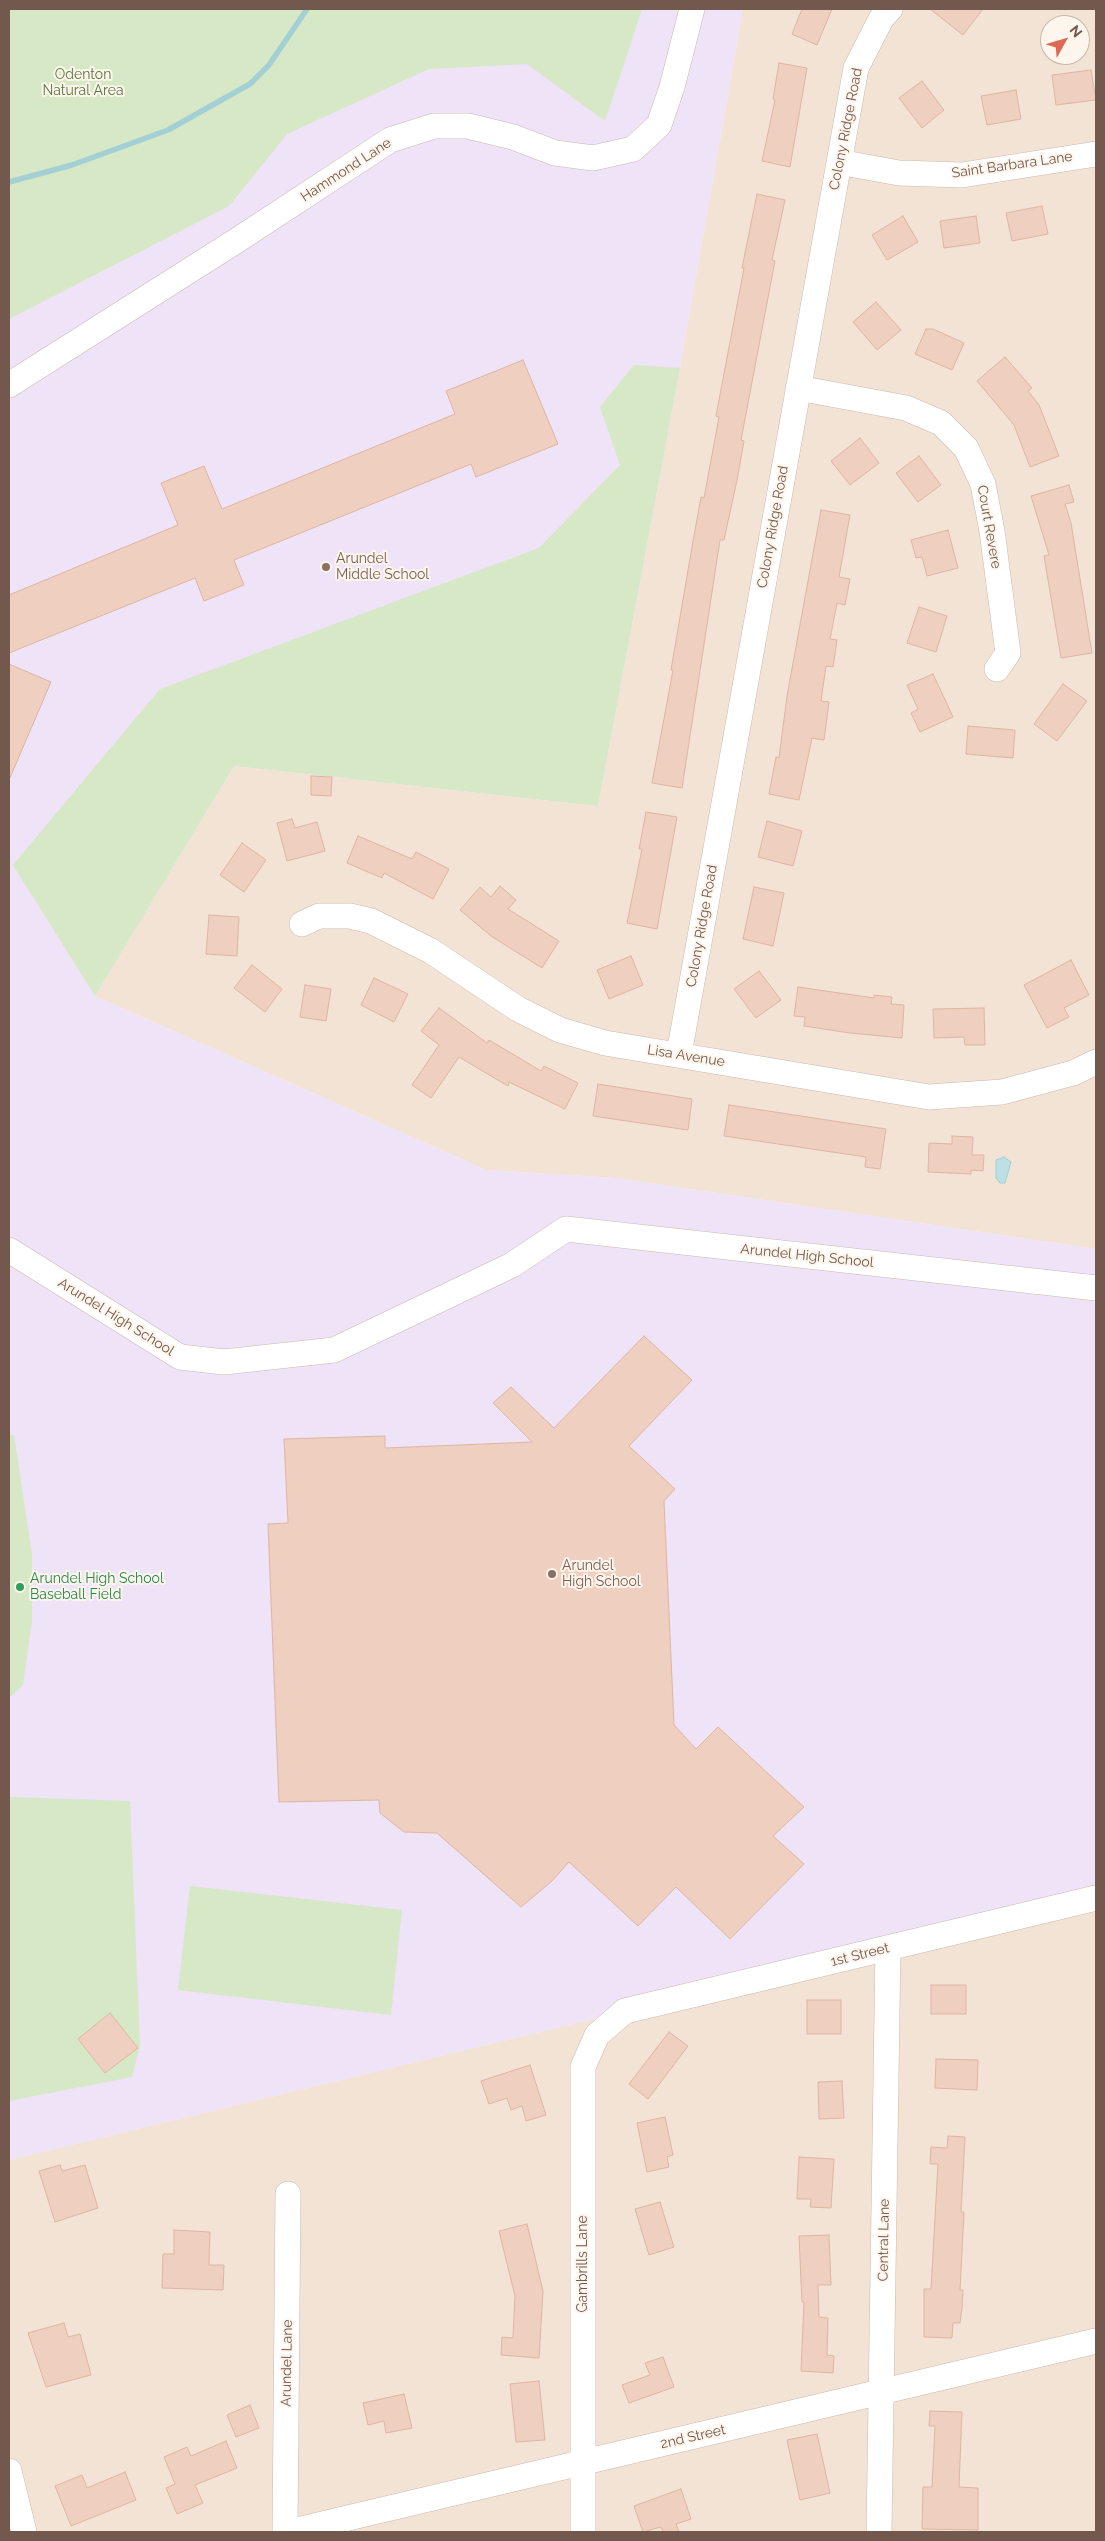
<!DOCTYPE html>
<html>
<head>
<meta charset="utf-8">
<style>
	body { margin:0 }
	#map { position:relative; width:1105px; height:2541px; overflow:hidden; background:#fbf2e6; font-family:Raleway,sans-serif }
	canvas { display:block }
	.frame { position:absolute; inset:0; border:10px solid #73584d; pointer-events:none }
	.north { position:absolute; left:1040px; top:15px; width:50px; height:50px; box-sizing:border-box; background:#fef6ec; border:1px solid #c6b7ac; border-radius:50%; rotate:51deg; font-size:14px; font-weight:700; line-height:20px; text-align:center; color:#73584d }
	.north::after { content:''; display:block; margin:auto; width:18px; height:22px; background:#dd6853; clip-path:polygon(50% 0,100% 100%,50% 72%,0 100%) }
</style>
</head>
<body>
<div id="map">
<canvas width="1105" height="2541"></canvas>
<div class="frame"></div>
<div class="north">N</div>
</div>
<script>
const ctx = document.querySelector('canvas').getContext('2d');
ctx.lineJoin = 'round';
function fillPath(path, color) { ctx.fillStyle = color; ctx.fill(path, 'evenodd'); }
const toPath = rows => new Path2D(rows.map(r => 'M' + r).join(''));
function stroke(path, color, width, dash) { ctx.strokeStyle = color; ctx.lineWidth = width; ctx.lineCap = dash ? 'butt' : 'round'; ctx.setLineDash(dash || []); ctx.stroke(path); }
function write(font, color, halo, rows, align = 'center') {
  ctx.font = font + ' Raleway,sans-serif'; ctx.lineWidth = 4; ctx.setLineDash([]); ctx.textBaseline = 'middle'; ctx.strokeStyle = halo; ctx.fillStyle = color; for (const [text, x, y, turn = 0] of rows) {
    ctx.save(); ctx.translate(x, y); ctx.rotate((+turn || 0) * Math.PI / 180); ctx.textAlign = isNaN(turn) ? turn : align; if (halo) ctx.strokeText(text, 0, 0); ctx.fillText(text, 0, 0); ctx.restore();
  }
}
fillPath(toPath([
	[743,9,1096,9,1096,1249,615,1178,486,1170,95,996,234,766,598,806,680,368],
	[1050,25,1080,25,1080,55,1050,55],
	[1096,1898,1096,2532,9,2532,9,2160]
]), '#f2e3d5');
fillPath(toPath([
	[429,9,743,9,680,368,598,806,234,766,95,996,486,1170,615,1178,1096,1249,1096,1898,9,2160,9,182]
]), '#eee3f7');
fillPath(toPath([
	[9,9,642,9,605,121,527,64,429,69,287,134,229,206,9,319],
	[634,365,680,368,598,806,234,766,95,996,13,865,160,689,539,548,620,465,600,407],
	[9,1435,14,1435,32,1554,32,1620,23,1685,9,1698],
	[9,1797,130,1801,140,2045,132,2077,9,2101],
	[190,1886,402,1910,391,2015,178,1990]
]), '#d6e8c6');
const water = toPath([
	[1004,1157,1011,1162,1005,1183,1000,1183,996,1178,996,1160,1004,1157]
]);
fillPath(water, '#bce0e3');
stroke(water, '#a3d0d5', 1);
stroke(toPath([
	[9,182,72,165,168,130,250,84,269,65,307,9]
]), '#a3d0d5', 5.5);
const building = toPath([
	[802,9,832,9,817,45,792,34,802,9],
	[930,9,983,9,963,35,930,9],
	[779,63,807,68,790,167,762,161,775,100,773,99,779,63],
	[1091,70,1096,100,1056,105,1052,75,1091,70],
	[922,81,944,110,922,128,899,98,922,81],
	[1016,90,1021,119,987,125,981,96,1016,90],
	[757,194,785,200,772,260,775,261,741,440,744,441,737,480,724,540,720,540,682,788,652,783,673,670,671,670,692,547,701,497,704,498,719,417,716,416,744,268,742,268,757,194],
	[1042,206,1048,234,1012,241,1006,213,1042,206],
	[903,216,918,242,887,260,872,235,903,216],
	[976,216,980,243,944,248,940,221,976,216],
	[876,302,901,330,877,350,853,322,876,302],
	[926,329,933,329,964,343,952,370,915,354,926,329],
	[1005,357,1032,388,1028,391,1039,405,1059,456,1030,467,1014,425,977,381,1005,357],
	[523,360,558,444,476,477,471,464,234,560,244,585,204,601,195,578,9,653,9,595,178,525,161,483,204,466,222,509,455,414,446,391,523,360],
	[860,438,879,463,850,485,831,461,860,438],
	[919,456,941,485,918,502,896,473,919,456],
	[1069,485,1074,502,1065,504,1071,523,1092,653,1061,658,1044,556,1049,555,1031,496,1069,485],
	[821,510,850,515,839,577,850,579,845,605,837,603,830,639,837,640,833,667,826,666,821,701,829,702,824,740,812,738,799,800,769,794,776,757,779,758,787,696,821,510],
	[948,530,958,568,927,576,922,557,916,558,911,540,948,530],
	[919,607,947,616,936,652,907,643,919,607],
	[9,664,51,682,9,780,9,664],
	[933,674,953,717,920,732,911,713,918,709,907,685,933,674],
	[1063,684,1087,701,1057,741,1034,724,1063,684],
	[968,726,1015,730,1013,758,966,754,968,726],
	[311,776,332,777,331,796,311,795,311,776],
	[646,812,677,817,657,929,627,923,642,849,639,849,646,812],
	[292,819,295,828,317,822,325,851,287,861,277,823,292,819],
	[767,821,802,831,793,866,758,857,767,821],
	[358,836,412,859,416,852,449,869,433,899,384,873,382,878,347,863,358,836],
	[242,843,266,860,244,892,220,875,242,843],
	[500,886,516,900,508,909,559,941,542,968,491,936,460,910,480,887,491,897,500,886],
	[754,887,784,893,773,946,743,939,754,887],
	[209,915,239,917,237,956,206,954,209,915],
	[631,956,643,985,609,999,597,970,631,956],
	[1071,960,1089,995,1064,1008,1069,1017,1047,1028,1024,985,1071,960],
	[252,965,282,989,265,1012,234,988,252,965],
	[759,971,781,1000,756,1018,734,989,759,971],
	[374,978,408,994,394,1022,361,1005,374,978],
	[305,985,331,989,326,1021,300,1017,305,985],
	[798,987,874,998,874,995,892,997,891,1004,904,1005,902,1038,850,1033,804,1026,805,1017,794,1016,798,987],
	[439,1008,487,1043,489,1040,541,1071,544,1066,578,1083,565,1109,509,1082,508,1086,459,1057,431,1098,412,1085,439,1045,421,1031,439,1008],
	[984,1008,985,1045,965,1045,964,1037,934,1038,933,1009,984,1008],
	[598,1084,692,1099,688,1130,593,1116,598,1084],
	[729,1105,886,1129,880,1169,865,1167,866,1157,724,1136,729,1105],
	[952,1136,973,1137,972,1155,984,1155,983,1171,971,1170,971,1174,928,1172,929,1143,952,1144,952,1136],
	[644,1336,692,1380,629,1446,675,1489,664,1501,674,1725,696,1749,718,1727,804,1807,773,1836,804,1864,730,1939,676,1887,638,1926,569,1862,552,1881,521,1907,437,1833,404,1832,380,1813,379,1800,279,1802,268,1524,288,1523,284,1439,385,1436,385,1448,532,1442,493,1403,511,1387,554,1428,644,1336],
	[931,1985,966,1985,966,2014,931,2014,931,1985],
	[807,2000,841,2000,841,2034,807,2034,807,2000],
	[110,2013,138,2048,105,2073,78,2039,110,2013],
	[669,2032,688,2046,648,2099,629,2084,669,2032],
	[936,2059,978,2060,977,2090,935,2088,936,2059],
	[530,2065,546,2115,526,2121,522,2106,511,2110,507,2098,489,2104,481,2081,530,2065],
	[842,2081,844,2118,819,2119,818,2082,842,2081],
	[665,2117,673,2155,667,2157,669,2167,647,2172,637,2123,665,2117],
	[948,2136,965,2137,961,2212,964,2212,960,2290,963,2290,962,2308,960,2323,953,2323,952,2338,924,2337,924,2289,931,2289,938,2164,930,2164,931,2147,947,2148,948,2136],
	[799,2157,834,2159,831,2208,810,2207,811,2199,797,2199,799,2157],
	[60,2165,62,2171,85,2165,98,2208,55,2222,39,2171,60,2165],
	[660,2202,674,2247,649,2255,635,2209,660,2202],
	[527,2224,543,2291,539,2358,501,2355,502,2337,513,2338,515,2296,499,2231,527,2224],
	[174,2230,210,2232,209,2265,224,2265,223,2290,162,2288,163,2254,174,2254,174,2230],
	[829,2235,831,2285,818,2285,819,2317,828,2318,827,2355,834,2356,833,2373,801,2371,804,2302,802,2302,799,2236,829,2235],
	[64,2323,68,2337,80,2334,91,2375,46,2387,28,2333,64,2323],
	[663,2357,674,2387,629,2403,622,2385,650,2375,645,2363,663,2357],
	[539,2381,545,2440,516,2442,510,2384,539,2381],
	[404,2394,412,2428,386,2433,384,2421,368,2425,363,2403,404,2394],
	[250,2405,259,2428,236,2437,227,2415,250,2405],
	[930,2411,962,2412,959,2487,978,2488,978,2530,922,2529,923,2487,932,2487,935,2426,929,2426,930,2411],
	[817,2434,830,2493,800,2500,787,2440,817,2434],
	[226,2441,237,2468,195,2485,203,2503,177,2514,166,2488,175,2484,164,2457,187,2447,191,2456,226,2441],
	[125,2472,136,2500,71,2526,55,2486,82,2475,87,2488,125,2472],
	[681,2489,691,2519,676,2524,679,2532,663,2532,661,2527,643,2532,634,2506,681,2489]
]);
fillPath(building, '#efcfc0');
stroke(building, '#e0b5a1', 1);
const minor = toPath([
	[839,162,899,173,962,175,1096,154],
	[9,385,236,241,390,140,434,126,468,126,513,137,555,153,593,158,633,149,659,125,672,87,692,9],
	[798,388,906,408,941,423,966,448,983,484,992,531,1008,653,997,669],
	[302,924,319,916,350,916,371,921,431,951,518,1009,560,1030,605,1043,929,1097,1002,1092,1073,1073,1096,1062],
	[679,1054,856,68,881,19,890,9],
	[9,1250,180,1357,224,1362,334,1350,512,1265,566,1229,1096,1288],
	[9,2471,24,2532],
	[285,2532,288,2194],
	[289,2532,1096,2341],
	[583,2532,583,2067,597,2035,625,2011,1096,1898],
	[879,2532,888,1948]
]);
stroke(minor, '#ccb9ad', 26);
stroke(minor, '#fff', 25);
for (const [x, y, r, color] of [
	[326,567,5,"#8d6e63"],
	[552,1574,5,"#8d6e63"],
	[20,1587,5,"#2e9e5b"]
]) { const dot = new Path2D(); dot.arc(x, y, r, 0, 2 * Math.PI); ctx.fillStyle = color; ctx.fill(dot); stroke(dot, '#fef6ec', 2); }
write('14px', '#587845', '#fef6ec', [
	["Odenton",83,75],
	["Natural Area",83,91]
]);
write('14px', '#73584d', '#fef6ec', [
	["Colony Ridge Road",846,129,-79],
	["Saint Barbara Lane",1012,165,-8],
	["Hammond Lane",346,170,-33],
	["Colony Ridge Road",773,527,-80],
	["Court Revere",989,527,80],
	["Colony Ridge Road",702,926,-80],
	["Lisa Avenue",686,1056,9],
	["Arundel High School",807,1256,6],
	["Arundel High School",116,1317,32],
	["1st Street",860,1955,-14],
	["Central Lane",884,2240,-89],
	["Gambrills Lane",583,2264,-90],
	["Arundel Lane",287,2363,-89],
	["2nd Street",693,2437,-13]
]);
write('14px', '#785e54', '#fef6ec', [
	["Arundel",336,559],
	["Middle School",336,575],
	["Arundel",562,1566],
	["High School",562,1582]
], 'left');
write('14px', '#27864d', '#fef6ec', [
	["Arundel High School",30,1579],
	["Baseball Field",30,1595]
], 'left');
</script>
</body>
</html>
